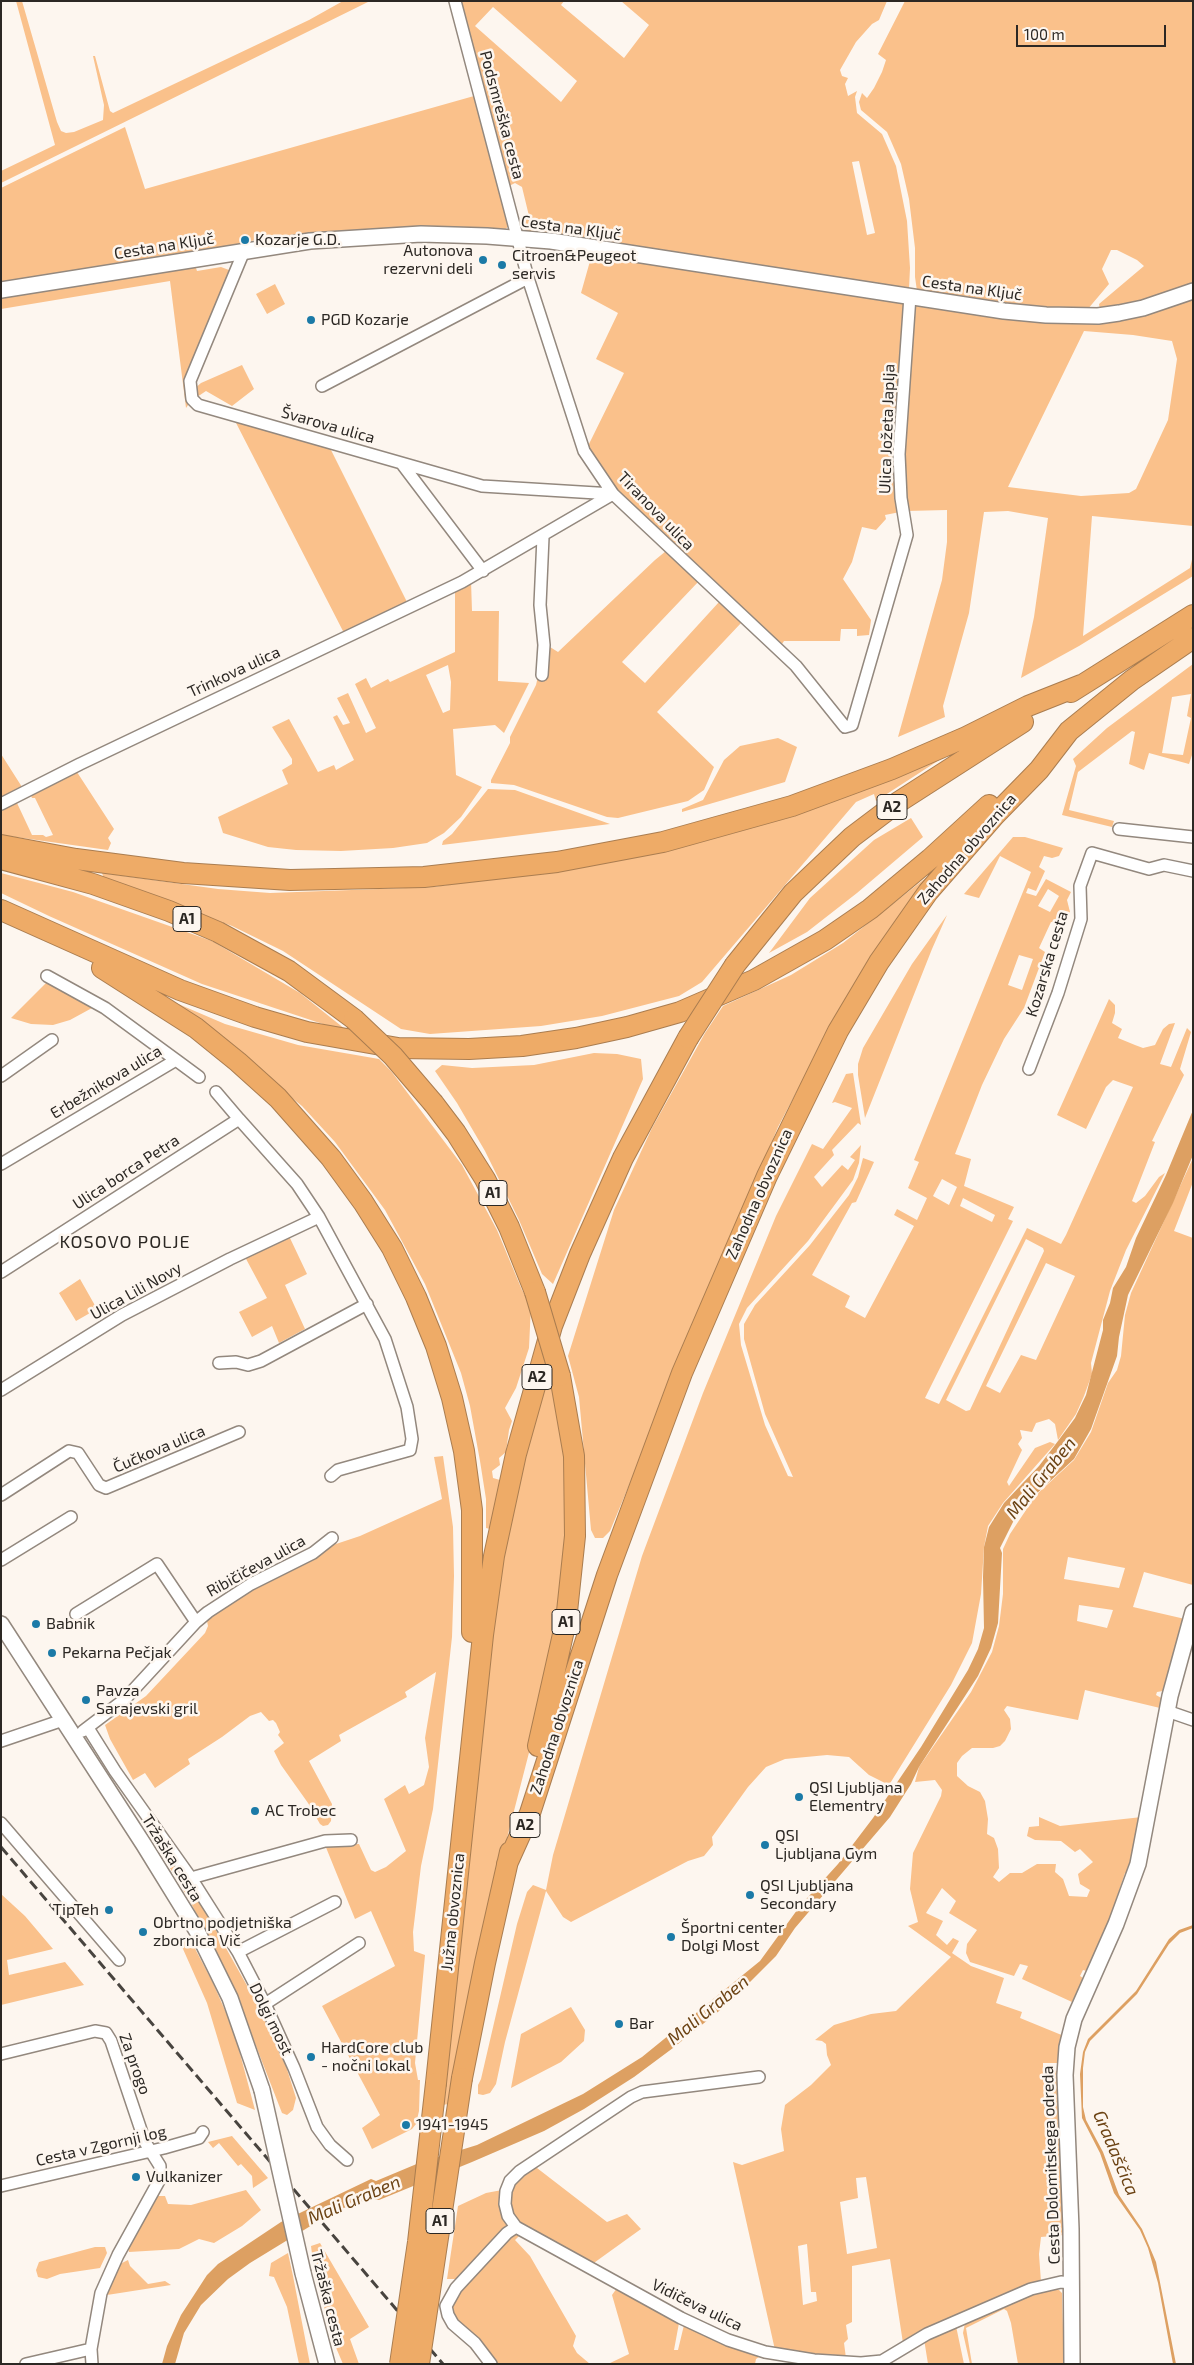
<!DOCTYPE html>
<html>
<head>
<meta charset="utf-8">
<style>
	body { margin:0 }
	#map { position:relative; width:1194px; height:2365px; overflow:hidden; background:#fdf6ef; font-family:"Exo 2",sans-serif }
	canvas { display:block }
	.frame { position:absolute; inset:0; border:2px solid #2c2824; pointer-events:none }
	.scale { position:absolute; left:1016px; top:25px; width:150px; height:22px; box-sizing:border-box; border:2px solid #2c2824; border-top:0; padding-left:6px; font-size:15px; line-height:18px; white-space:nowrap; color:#2c2824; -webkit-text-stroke:4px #fdf6ef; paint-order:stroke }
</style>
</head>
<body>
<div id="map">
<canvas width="1194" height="2365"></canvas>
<div class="frame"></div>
<div class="scale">100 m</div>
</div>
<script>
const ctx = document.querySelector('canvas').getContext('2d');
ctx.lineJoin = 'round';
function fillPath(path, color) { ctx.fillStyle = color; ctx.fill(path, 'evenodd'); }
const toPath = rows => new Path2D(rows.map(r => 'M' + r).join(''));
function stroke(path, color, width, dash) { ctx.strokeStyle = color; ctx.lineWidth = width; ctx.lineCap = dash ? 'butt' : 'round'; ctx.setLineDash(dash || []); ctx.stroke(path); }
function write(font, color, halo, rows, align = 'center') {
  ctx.font = font + ' "Exo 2",sans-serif'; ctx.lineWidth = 5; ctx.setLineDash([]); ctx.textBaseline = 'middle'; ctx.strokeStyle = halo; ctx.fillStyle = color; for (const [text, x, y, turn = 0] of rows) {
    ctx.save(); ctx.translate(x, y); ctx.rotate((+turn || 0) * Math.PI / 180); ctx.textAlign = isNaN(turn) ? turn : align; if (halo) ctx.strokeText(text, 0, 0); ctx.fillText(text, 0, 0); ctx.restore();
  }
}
fillPath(toPath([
	[16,1,22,1,57,122,61,131,66,133,74,132,103,120,104,105,93,56,95,56,110,111,113,113,309,20,343,1,370,1,1,183,1,171,55,145],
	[459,1,564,1,561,5,624,58,649,25,621,1,887,1,879,20,872,24,856,42,840,70,842,76,848,78,845,84,848,96,857,91,855,97,857,113,882,134,896,166,907,221,910,268,909,289,526,231,519,223,525,221,529,216,522,187,515,183,507,187],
	[493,7,577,81,561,102,475,26],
	[859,161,875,233,867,235,852,162],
	[905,1,1193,1,1193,284,1147,301,1100,310,1099,304,1144,266,1137,260,1117,250,1111,250,1102,269,1109,284,1087,310,1011,306,917,291,915,277,915,248,909,199,901,164,887,132,861,110,859,102,862,93,867,98,874,88,882,72,886,60,878,54],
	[474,96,510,225,503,231,287,239,270,237,251,241,248,237,240,239,241,245,1,283,1,188,125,127,145,189],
	[592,254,905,304,900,512,885,515,886,519,876,530,862,527,852,562,843,579,871,620,869,635,857,636,857,629,841,629,840,641,784,641,782,644,720,589,618,491,593,459,588,446,624,373,596,359,618,313,581,293],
	[221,267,229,270,231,273,204,340,191,401,186,408,170,281,1,309,1,297,188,268,196,268,197,271],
	[275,284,285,304,267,314,256,294],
	[1193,298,1193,526,1092,516,1083,636,1190,568,1193,555,1193,576,1079,646,1021,678,1034,617,1048,518,1008,511,984,512,969,613,943,706,945,717,898,737,942,580,947,542,947,510,906,511,902,475,914,305,1037,321,1078,324,1101,323,1139,317],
	[1084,331,1133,335,1172,341,1177,359,1168,420,1136,489,1129,493,1081,496,1008,487],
	[242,365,254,389,232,406,206,391,197,397,194,389,201,383],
	[234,419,328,444,408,604,344,633],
	[666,551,699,581,622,662,645,683,719,602,742,622,657,712,714,767,704,790,688,801,618,818,607,817,514,785,491,783,491,780,510,743,510,737,536,685,544,650,550,647,558,652,655,560],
	[471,581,472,611,499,611,498,681,529,683,504,733,495,725,453,729,456,775,482,787,461,817,444,833,427,843,393,848,341,851,296,850,268,847,223,833,218,817,288,784,282,770,292,764,292,759,272,727,289,719,318,772,334,765,336,770,354,760,333,717,337,715,343,725,350,723,337,698,348,693,366,733,376,728,355,684,366,678,371,688,388,679,390,682,455,652,455,589],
	[448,665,451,682,450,710,443,713,426,675],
	[1193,664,1193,752,1189,764,1149,753,1144,770,1129,764,1135,732,1132,731,1078,772,1069,810,1114,821,1112,827,1062,815,1076,766,1073,759,1107,728],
	[1191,694,1187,716,1191,718,1183,755,1162,753,1172,697],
	[778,738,797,747,785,782,682,812,682,809,703,800,724,760,740,746],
	[1,754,22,787,1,797],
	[947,755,876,801,874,794,856,802,702,982,679,996,602,1016,541,1026,430,1034,401,1029,283,951,232,926,104,879,102,873,218,889,270,893,433,887,542,872,663,850,734,833,834,799],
	[75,769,114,829,108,838,111,843,108,850,1,835,1,805,17,803,32,835,43,835,46,837,53,835,35,798,32,798,30,793],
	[488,789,515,790,610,824,442,845,443,841,452,834],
	[911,818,923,837,857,893,807,932,769,953,810,898,874,840],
	[1013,837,1025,837,1063,848,1059,856,1052,858,1044,856,1039,867,1045,871,1036,891,1028,888,1026,893,1036,896,1046,879,1071,892,1067,900,1070,912,1065,923,1051,922,1039,948,1045,952,1024,1008,1004,1039,982,1085,955,1154,971,1159,964,1186,1014,1207,1008,1219,1013,1221,925,1398,939,1404,1027,1228,1061,1244,1066,1235,1133,1087,1113,1080,1106,1087,1086,1129,1057,1115,1109,999,1115,1005,1115,1013,1112,1023,1122,1029,1118,1038,1135,1045,1143,1048,1155,1045,1163,1029,1169,1024,1175,1023,1160,1064,1171,1067,1187,1028,1191,1032,1180,1069,1184,1075,1152,1141,1155,1142,1132,1201,1136,1203,1145,1196,1159,1177,1165,1173,1126,1250,1110,1291,1091,1363,1092,1374,1084,1396,1076,1414,1058,1440,1055,1424,1049,1419,1036,1423,1032,1432,1020,1430,1022,1438,1018,1444,1022,1450,1007,1482,1009,1486,1035,1448,1050,1442,1055,1444,1003,1503,988,1526,984,1547,981,1594,972,1643,951,1685,889,1785,869,1775,849,1757,827,1755,785,1759,766,1767,748,1787,712,1837,713,1845,704,1856,688,1861,571,1922,563,1917,546,1891,505,2042,496,2084,490,2093,483,2095,478,2094,478,2085,481,2079,517,1924,527,1892,533,1885,546,1890,553,1855,642,1556,703,1393,776,1216,812,1144,823,1149,852,1108,835,1102,832,1103,846,1074,853,1073,861,1125,858,1123,832,1150,834,1155,814,1177,822,1187,842,1165,848,1170,855,1160,850,1157,861,1145,859,1163,853,1180,808,1241,747,1308,739,1324,741,1345,765,1425,788,1476,793,1477,765,1414,744,1339,744,1324,755,1305,810,1245,849,1195,858,1177,863,1158,874,1162,856,1202,852,1203,812,1275,850,1296,845,1307,865,1318,914,1226,894,1215,897,1209,917,1220,927,1198,908,1188,919,1162,914,1160,1031,872,1000,856,979,898,964,894],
	[1048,889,1059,896,1050,912,1038,906],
	[1019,955,1033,959,1022,990,1008,985],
	[942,1179,957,1187,949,1205,933,1196],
	[963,1198,995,1215,992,1222,960,1206],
	[1026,1239,1043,1248,1044,1251,970,1410,966,1411,946,1400],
	[1046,1263,1075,1276,1036,1360,1021,1355,1000,1393,986,1386],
	[1,873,73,892,212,941,300,993,350,1033,202,984,49,916,1,893],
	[932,873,819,1049,778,1127,610,1531,603,1538,595,1538,591,1530,579,1397,568,1356,614,1210,652,1128,705,1033,723,1006,791,975,843,943],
	[947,915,932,949,865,1118,858,1075,858,1064,863,1048,912,964],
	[46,983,51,983,92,1008,70,1020,53,1025,31,1024,11,1018],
	[169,1000,225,1024,298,1045,379,1059,391,1071,462,1165,497,1230,522,1290,531,1305,529,1348,516,1388,505,1408,512,1421,509,1430,506,1452,499,1458,500,1465,492,1471,493,1478,500,1480,490,1529,486,1528,486,1499,480,1461,470,1406,461,1373,425,1284,385,1210,335,1142,302,1106],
	[594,1053,617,1054,641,1059,643,1079,553,1284,542,1274,519,1220,485,1151,457,1103,435,1071,442,1065,472,1068,534,1065],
	[1193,1158,1193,1182,1174,1231,1193,1238,1193,1585,1144,1572,1133,1607,1185,1619,1163,1691,1157,1692,1156,1695,1163,1699,1160,1708,1085,1690,1078,1720,1007,1706,1004,1710,1010,1719,1011,1729,1005,1741,1000,1746,993,1748,972,1748,962,1756,957,1763,957,1776,968,1786,980,1792,985,1801,988,1819,987,1834,994,1838,998,1849,999,1868,993,1877,999,1882,1010,1873,1022,1873,1037,1864,1056,1864,1055,1872,1063,1879,1069,1896,1087,1897,1090,1890,1080,1884,1078,1874,1093,1862,1080,1849,1075,1852,1061,1841,1035,1840,1027,1836,1029,1827,1039,1826,1039,1817,1060,1826,1142,1817,1129,1873,1125,1873,1107,1926,1087,1971,1083,1970,1080,1976,1083,1978,1072,2002,1022,1979,1028,1966,1020,1964,1014,1976,970,1962,966,1953,967,1944,977,1930,949,1913,956,1901,942,1888,926,1913,943,1921,936,1935,947,1945,953,1938,959,1941,952,1953,971,1966,1004,1978,996,2003,1022,2012,1020,2018,1064,2036,1061,2063,1043,2063,1043,2067,1057,2071,1064,2235,1041,2237,1039,2254,1041,2282,903,2343,890,2259,852,2266,852,2322,846,2325,848,2339,844,2343,846,2358,775,2350,733,2162,742,2165,784,2151,781,2129,785,2105,811,2085,831,2065,827,2055,826,2044,822,2041,815,2040,834,2025,871,2014,896,2011,951,1957,908,1926,918,1922,910,1889,913,1853,941,1796,942,1790,935,1780,915,1782,919,1767,971,1692,992,1652,999,1626,1003,1594,1003,1549,1010,1534,1036,1495,1074,1460,1091,1432,1108,1383,1117,1370,1121,1356,1125,1315,1131,1293],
	[1068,1557,1125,1568,1119,1588,1064,1579],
	[1079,1605,1113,1610,1107,1628,1077,1621],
	[866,2177,877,2248,847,2254,840,2202,858,2198,856,2178],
	[807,2244,811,2292,816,2292,817,2301,803,2305,798,2246],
	[289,1236,307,1274,285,1285,305,1329,279,1343,272,1326,252,1337,239,1312,267,1298,245,1257],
	[80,1279,97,1309,76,1321,59,1293],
	[548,1368,564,1445,565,1569,555,1634,532,1741,498,1873,449,2104,442,2105,456,1951,504,1540],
	[443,1456,453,1527,454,1576,452,1637,433,1809,421,1866,413,1932,414,1951,425,1955,415,2063,418,2080,420,2080,419,2111,416,2124,412,2129,372,2149,362,2128,380,2115,322,2006,395,1966,371,1911,355,1919,325,1845,359,1844,371,1870,375,1872,386,1867,406,1851,384,1799,405,1785,409,1794,424,1785,429,1767,425,1738,436,1672,405,1692,407,1697,339,1735,341,1741,309,1761,332,1804,331,1821,328,1825,323,1826,320,1824,308,1803,281,1765,274,1751,284,1743,278,1735,280,1732,276,1723,273,1720,269,1721,261,1712,250,1716,222,1737,188,1759,190,1764,155,1788,145,1773,133,1780,110,1739,105,1725,146,1696,205,1633,208,1626,207,1621,221,1607,330,1546,360,1536,442,1499,434,1457],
	[172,1863,199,1900,259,2007,286,2066,296,2098,293,2110,287,2115,282,2113,237,1997,191,1903,170,1868,169,1864],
	[1,1894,25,1916,53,1949,7,1960,9,1975,65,1962,84,1985,1,2005],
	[190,1939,213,1983,234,2031,255,2110,237,2103,207,2003,179,1940],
	[571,2007,585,2030,584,2041,561,2062,511,2088,521,2034],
	[232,2136,268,2178,253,2188,252,2176,241,2164,238,2166,219,2143,213,2148,208,2142],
	[532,2166,537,2168,607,2222,627,2214,641,2229,591,2265,518,2223,513,2217,508,2205,514,2180],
	[246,2190,261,2210,242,2226,214,2243,199,2239,179,2249,129,2252,128,2248,157,2196,165,2196,168,2204,191,2205],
	[502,2190,508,2223,506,2227,461,2279,447,2279,458,2206,486,2193],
	[517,2234,520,2235,515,2240,530,2256,576,2336,573,2346,577,2353,590,2364,494,2364,452,2312,451,2303,454,2298,512,2235],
	[320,2243,369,2327,350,2339,359,2364,343,2364,334,2343,314,2270,311,2246],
	[95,2247,105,2247,107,2253,100,2268,60,2274,47,2279,38,2277,36,2270,39,2262],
	[288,2253,293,2276,310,2364,299,2364,287,2307,274,2277,269,2276,271,2263],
	[128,2260,130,2266,148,2284,165,2281,171,2285,107,2295,120,2264],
	[617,2288,679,2323,674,2350,678,2350,684,2325,762,2355,756,2359,755,2364,608,2364,629,2354,612,2295],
	[1044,2289,1059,2290,1062,2293,1064,2364,1018,2364,1011,2323,1007,2311,1004,2309,966,2328,972,2364,970,2364,963,2333,965,2323],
	[956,2326,964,2364,928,2364,924,2339]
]), '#fac18b');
fillPath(toPath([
	[1193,1110,1193,1155,1173,1203,1128,1295,1119,1337,1117,1356,1091,1429,1074,1459,1035,1495,1015,1518,1000,1548,1002,1553,998,1623,991,1648,978,1676,919,1767,911,1784,890,1817,795,1928,776,1956,729,2003,673,2048,634,2077,584,2109,544,2131,472,2162,379,2200,370,2199,335,2211,250,2263,228,2279,201,2305,184,2333,175,2364,162,2364,167,2346,181,2315,207,2275,218,2264,281,2222,371,2179,376,2181,419,2163,477,2145,583,2094,642,2057,760,1961,800,1906,838,1864,873,1818,921,1747,968,1670,978,1649,984,1628,983,1577,984,1547,989,1527,1004,1503,1039,1466,1058,1441,1075,1418,1086,1395,1103,1330,1103,1320,1110,1303,1113,1288,1126,1267,1136,1238,1166,1175],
	[1193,1925,1193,1928,1180,1933,1169,1944,1137,1994,1090,2041,1085,2052,1083,2068,1083,2107,1086,2120,1103,2152,1119,2195,1142,2229,1156,2262,1176,2364,1173,2364,1158,2283,1148,2248,1140,2230,1114,2193,1100,2153,1082,2118,1080,2074,1083,2052,1088,2039,1136,1991,1169,1939,1179,1930]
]), '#dda062');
const street = toPath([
	[455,1,528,278,584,451,613,494,796,666,845,727,852,725,907,535,901,498,899,454,910,296],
	[244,251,190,381,192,399,198,405,482,486,613,494],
	[322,386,528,278],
	[402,464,483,571],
	[542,675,544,645,540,605,543,537],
	[1,804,80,764,462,582,613,494],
	[1119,829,1193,837],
	[176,1060,199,1077],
	[1029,1069,1058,993,1081,919,1080,886,1092,853,1149,869,1164,865,1193,871],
	[1,1076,52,1040],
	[239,1119,297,1184,319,1217,385,1339,407,1407,412,1439,410,1450,338,1470,331,1476],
	[1,1164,176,1060,105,1008,47,976],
	[1,1272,239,1119,216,1092],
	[219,1363,236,1362,248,1365,261,1361,367,1304],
	[1,1390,122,1315,230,1259,319,1217],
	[1,1495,69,1451,78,1453,99,1485,106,1488,239,1432],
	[1,1560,71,1517],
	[76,1614,157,1564,196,1622],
	[1167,1711,1193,1720],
	[88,1728,115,1771,191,1878,325,1841,351,1840],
	[83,1731,125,1699,196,1622,208,1612,251,1584,313,1553,332,1538],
	[1,1741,63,1720],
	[1,1823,119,1960],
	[191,1878,238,1952,265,2004,294,2068,317,2127,330,2145,347,2160],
	[238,1952,335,1902],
	[265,2004,359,1943],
	[1,2054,95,2031,106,2033,111,2041,145,2142,160,2166,160,2179,118,2255,101,2293,91,2349,92,2364],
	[759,2077,642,2092,631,2097,520,2171,510,2181,506,2191,505,2204,508,2216,516,2227,681,2318,728,2340,765,2352,814,2360,861,2363,882,2361,927,2334,1031,2289,1061,2282,1071,2283],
	[1,2186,164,2148,199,2138,203,2132],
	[26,2364,91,2349],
	[491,2364,475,2343,453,2324,448,2315,446,2306,456,2288,507,2233,516,2227]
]);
const secondary = toPath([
	[1,290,310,241,421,234,487,236,551,241,1004,311,1046,315,1098,316,1119,313,1143,308,1193,291],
	[1,1624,144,1845,197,1931,230,1998,262,2090],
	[303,2273,327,2364],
	[1072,2364,1071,2229,1065,2075,1067,2047,1074,2019,1116,1924,1138,1864,1170,1696,1193,1612]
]);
const highway = toPath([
	[1071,692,1193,615],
	[1,845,76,859,183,873,290,880,424,877,557,862,663,842,792,806,892,769,966,737,1028,706,1081,685],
	[1,859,93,884,169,911,218,932,289,971,354,1019],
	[1,910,180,990,255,1017,307,1032,398,1048,469,1049,522,1046,576,1038,627,1027,680,1012,754,980,825,940,870,909,930,859,989,805],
	[735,965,793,893,852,837,897,803,1023,722],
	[102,968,196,1028,238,1062,278,1098,331,1158,363,1202,392,1248,416,1297,436,1346,452,1398,464,1451,472,1510,472,1632],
	[434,1104,456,1133,485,1179,509,1227,535,1292],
	[538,1746,566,1621,575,1536,574,1456,560,1376],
	[507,1864,530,1813,607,1575,682,1373,767,1176,838,1031,879,962,928,892,995,815,1039,770,1069,731,1132,680,1193,638],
	[462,2078,485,1963,510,1852],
	[436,2083,483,1635,494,1556,516,1454,552,1326,580,1254,623,1158,688,1038]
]);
stroke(street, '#93887e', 14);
stroke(secondary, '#93887e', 18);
stroke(highway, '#aa7d50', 22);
stroke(street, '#fff', 11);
stroke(secondary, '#fff', 15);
stroke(highway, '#eeab67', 20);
stroke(toPath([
	[1,1847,443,2364]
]), '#48443f', 3, [10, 5]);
const secondaryBridge = toPath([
	[262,2090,303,2273]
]);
const highwayBridge = toPath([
	[354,1019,393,1056,434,1104],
	[688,1038,735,965],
	[535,1292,560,1376],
	[400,2364,418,2242,436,2083],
	[419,2364,462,2078]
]);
stroke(secondaryBridge, '#93887e', 18, []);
stroke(highwayBridge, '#aa7d50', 22, []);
stroke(secondaryBridge, '#fff', 15);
stroke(highwayBridge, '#eeab67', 20);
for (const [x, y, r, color] of [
	[245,240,5,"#1b7aa7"],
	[483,260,5,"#1b7aa7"],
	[502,265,5,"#1b7aa7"],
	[311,320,5,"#1b7aa7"],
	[36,1624,5,"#1b7aa7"],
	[52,1653,5,"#1b7aa7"],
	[86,1700,5,"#1b7aa7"],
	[799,1797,5,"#1b7aa7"],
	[255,1811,5,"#1b7aa7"],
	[765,1845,5,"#1b7aa7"],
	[750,1895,5,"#1b7aa7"],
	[109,1910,5,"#1b7aa7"],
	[143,1932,5,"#1b7aa7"],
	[671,1937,5,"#1b7aa7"],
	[619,2024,5,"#1b7aa7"],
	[311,2057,5,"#1b7aa7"],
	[406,2125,5,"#1b7aa7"],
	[136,2177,5,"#1b7aa7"]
]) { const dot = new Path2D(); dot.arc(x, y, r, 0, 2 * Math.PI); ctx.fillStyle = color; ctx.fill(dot); stroke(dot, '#fdf6ef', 2); }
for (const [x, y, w] of [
	[892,807,30],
	[187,919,28],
	[493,1193,28],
	[537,1377,30],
	[566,1622,28],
	[525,1825,30],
	[440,2221,28]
]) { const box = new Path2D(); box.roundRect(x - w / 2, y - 12.5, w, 25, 4); ctx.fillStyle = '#fdf6ef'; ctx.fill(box); stroke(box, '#2c2824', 1); }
write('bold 15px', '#2c2824', null, [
	["A2",892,807],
	["A1",187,919],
	["A1",493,1193],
	["A2",537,1377],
	["A1",566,1622],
	["A2",525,1825],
	["A1",440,2221]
]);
write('16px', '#2c2824', '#fdf6ef', [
	["Podsmreška cesta",502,115,75],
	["Cesta na Ključ",571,228,8],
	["Cesta na Ključ",164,246,-9],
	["Cesta na Ključ",972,288,8],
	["Švarova ulica",328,425,16],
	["Ulica Jožeta Japlja",887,429,-88],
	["Tiranova ulica",656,511,46],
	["Trinkova ulica",234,672,-25],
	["Zahodna obvoznica",967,849,-49],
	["Kozarska cesta",1047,964,-73],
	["Erbežnikova ulica",106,1082,-31],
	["Ulica borca Petra",126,1172,-33],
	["Zahodna obvoznica",759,1194,-66],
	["Ulica Lili Novy",136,1291,-29],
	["Čučkova ulica",159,1449,-23],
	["Ribičičeva ulica",256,1566,-29],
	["Zahodna obvoznica",557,1727,-72],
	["Tržaška cesta",172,1858,58],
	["Južna obvoznica",453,1912,-84],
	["Dolgi most",271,2019,64],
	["Za progo",135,2064,70],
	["Cesta v Zgornji log",101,2146,-13],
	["Cesta Dolomitskega odreda",1051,2165,-92],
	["Tržaška cesta",328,2298,76],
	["Vidičeva ulica",697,2305,26]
]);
write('16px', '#2c2824', '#fdf6ef', [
	["Kozarje G.D.",255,240],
	["Autonova",473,251,"right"],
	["rezervni deli",473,269,"right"],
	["Citroen&Peugeot",512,256],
	["servis",512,274],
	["PGD Kozarje",321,320],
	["Babnik",46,1624],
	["Pekarna Pečjak",62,1653],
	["Pavza",96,1691],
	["Sarajevski gril",96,1709],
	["QSI Ljubljana",809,1788],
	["Elementry",809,1806],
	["AC Trobec",265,1811],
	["QSI",775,1836],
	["Ljubljana Gym",775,1854],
	["QSI Ljubljana",760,1886],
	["Secondary",760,1904],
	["TipTeh",99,1910,"right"],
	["Obrtno podjetniška",153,1923],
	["zbornica Vič",153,1941],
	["Športni center",681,1928],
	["Dolgi Most",681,1946],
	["Bar",629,2024],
	["HardCore club",321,2048],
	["- nočni lokal",321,2066],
	["1941-1945",416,2125],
	["Vulkanizer",146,2177]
], 'left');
ctx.letterSpacing = '1px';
write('18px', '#2c2824', '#fdf6ef', [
	["KOSOVO POLJE",125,1242]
]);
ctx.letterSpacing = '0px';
write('italic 18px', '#6c4314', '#fdf6ef', [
	["Mali Graben",1041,1478,-51],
	["Mali Graben",708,2010,-39],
	["Gradaščica",1116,2153,67],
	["Mali Graben",354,2200,-23]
]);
</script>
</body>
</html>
